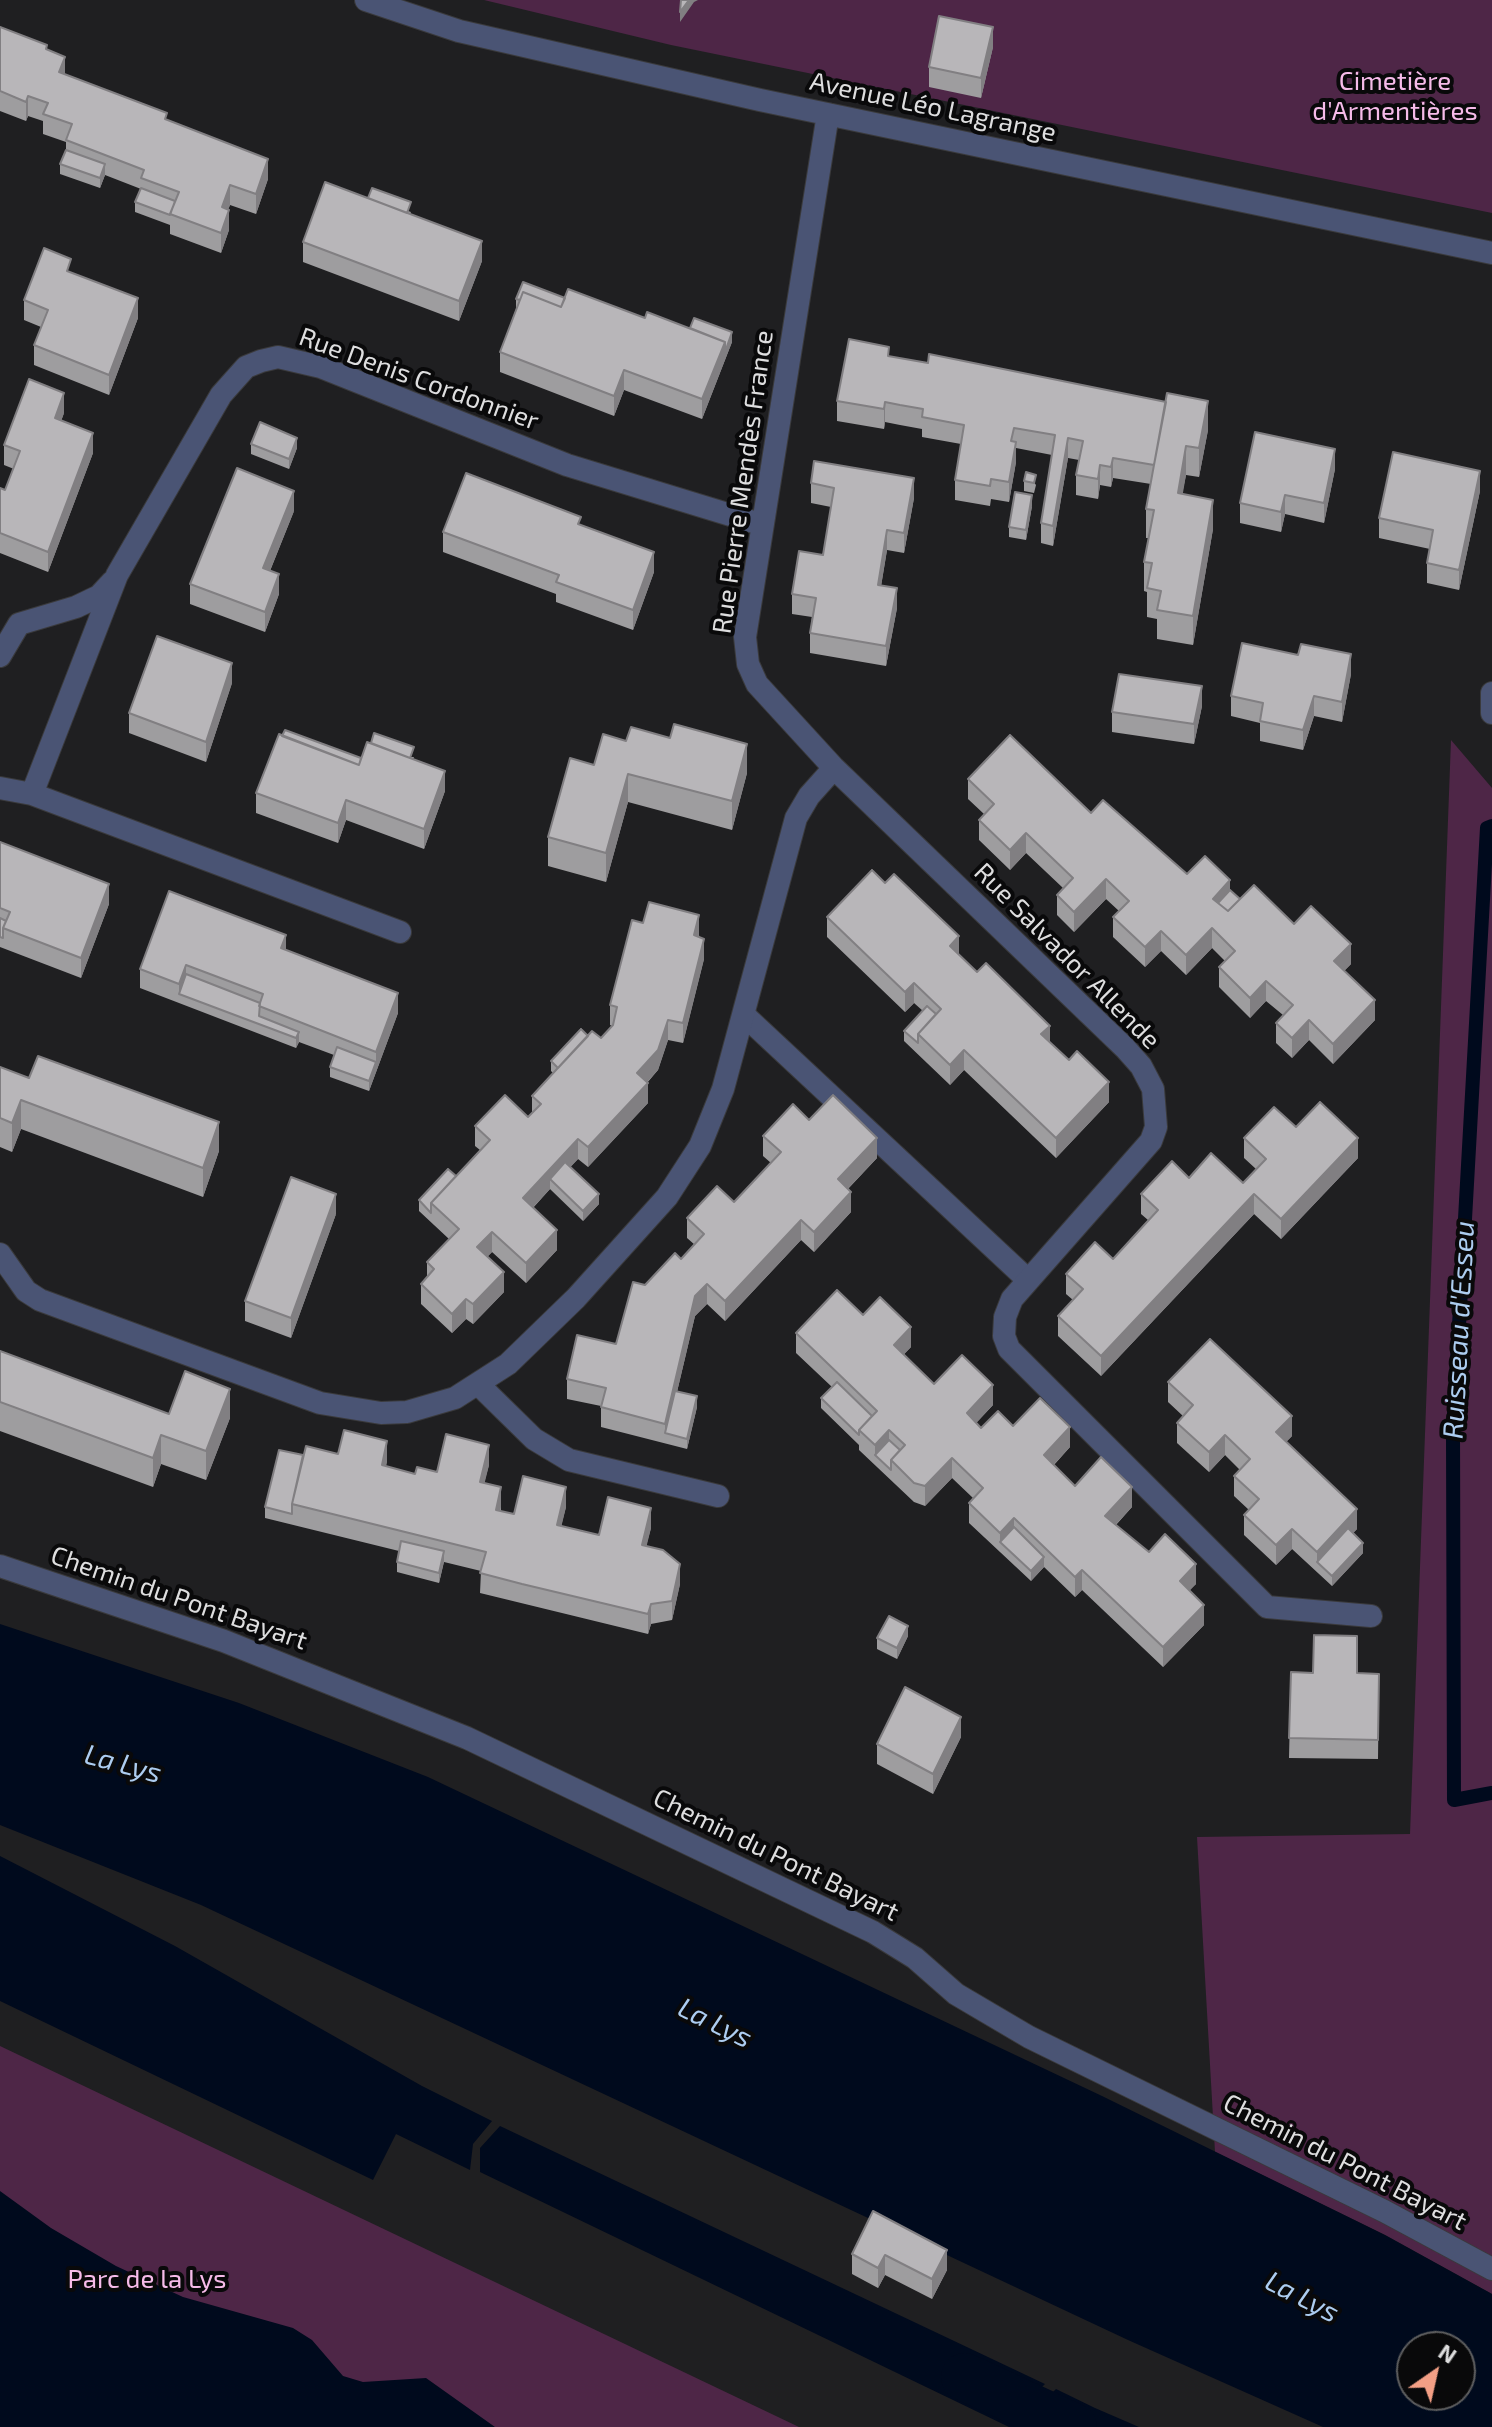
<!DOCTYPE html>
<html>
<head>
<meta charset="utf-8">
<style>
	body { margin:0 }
	#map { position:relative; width:1492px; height:2427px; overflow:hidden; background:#1f1f21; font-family:"Exo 2",sans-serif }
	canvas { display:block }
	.north { position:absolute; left:1396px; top:2331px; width:80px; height:80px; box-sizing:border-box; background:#09090a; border:2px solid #5e5e5f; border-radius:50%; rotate:34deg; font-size:22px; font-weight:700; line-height:32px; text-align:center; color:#dededf }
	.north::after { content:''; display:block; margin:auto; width:28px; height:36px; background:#f39f85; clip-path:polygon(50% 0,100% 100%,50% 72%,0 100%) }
</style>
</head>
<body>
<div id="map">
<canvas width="1492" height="2427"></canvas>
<div class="north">N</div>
</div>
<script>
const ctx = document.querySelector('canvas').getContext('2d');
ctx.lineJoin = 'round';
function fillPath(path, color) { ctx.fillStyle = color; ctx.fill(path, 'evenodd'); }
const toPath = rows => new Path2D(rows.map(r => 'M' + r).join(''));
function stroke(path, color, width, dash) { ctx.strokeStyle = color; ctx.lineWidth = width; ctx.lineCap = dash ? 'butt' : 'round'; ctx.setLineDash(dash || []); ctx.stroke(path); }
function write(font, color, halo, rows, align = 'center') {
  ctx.font = font + ' "Exo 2",sans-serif'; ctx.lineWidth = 8; ctx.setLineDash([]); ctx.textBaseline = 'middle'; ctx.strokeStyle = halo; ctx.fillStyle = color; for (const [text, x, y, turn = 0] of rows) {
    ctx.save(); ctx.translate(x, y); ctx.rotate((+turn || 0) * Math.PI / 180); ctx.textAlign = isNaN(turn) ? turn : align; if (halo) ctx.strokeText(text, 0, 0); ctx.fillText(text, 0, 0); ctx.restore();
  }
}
fillPath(toPath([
	[484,0,1492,0,1492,213,671,45],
	[1451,740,1492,788,1492,2294,1385,2235,1215,2152,1197,1837,1410,1834],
	[0,2046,799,2427,0,2427]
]), '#4e2647');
fillPath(toPath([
	[0,1624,239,1703,428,1777,1102,2096,1385,2235,1492,2294,1492,2427,1323,2427,1128,2340,201,1905,0,1825],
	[1412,2347,1460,2347,1460,2395,1412,2395],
	[0,1856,175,1946,422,2086,492,2121,473,2144,470,2170,396,2134,373,2180,0,2001],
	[500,2126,1045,2384,1024,2405,1023,2427,1009,2427,480,2172,480,2148],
	[0,2191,51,2228,116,2266,183,2297,293,2328,312,2340,343,2376,363,2382,426,2378,495,2427,0,2427],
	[1056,2389,1095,2408,1139,2427,1034,2427,1034,2411]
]), '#000a1d');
stroke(toPath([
	[1492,826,1487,828,1453,1432,1454,1800,1492,1793]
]), '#000a1d', 14);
stroke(toPath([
	[965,2377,1073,2427]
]), '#000a1d', 48);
const service = toPath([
	[744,1015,1028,1280]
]);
const minor = toPath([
	[366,0,459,31,760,100,1492,253],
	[0,656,19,624,76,607,99,596,112,582],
	[1492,693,1492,713],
	[834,768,1125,1048,1141,1066,1153,1089,1156,1127,1151,1141,1012,1299,1005,1317,1004,1336,1009,1349,1267,1607,1371,1616],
	[0,788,32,794,400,932],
	[32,794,117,575,221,395,246,367,261,361,278,357,321,367,567,465,760,524],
	[0,1254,26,1291,40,1300,320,1403,381,1413,407,1412,455,1398,508,1364,576,1298,667,1197,700,1146,723,1089,796,818,809,796,834,768,757,684,748,664,745,637,828,114],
	[479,1385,534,1439,569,1460,718,1496],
	[0,1566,224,1641,467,1738,873,1932,915,1958,956,1994,1029,2037,1384,2211,1492,2269]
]);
stroke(service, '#3a3a3c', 24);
stroke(minor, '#3a3a3c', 24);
stroke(service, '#4a5474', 22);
stroke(minor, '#4a5474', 22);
fillPath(toPath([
	[0,27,47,50,65,74,167,120,268,179,256,214,230,205,228,209,229,230,221,253,170,234,170,225,135,212,135,202,141,189,105,175,100,188,60,174,60,164,66,150,66,142,43,134,43,121,28,116,26,121,0,111],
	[993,47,981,98,929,87,929,67],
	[368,198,411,212,410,214,482,261,459,321,303,262,303,242],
	[71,272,138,318,109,395,34,365,34,345,41,327,24,320,24,300],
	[565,298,690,328,732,342,702,419,624,390,614,416,500,372,500,352,516,309,516,299],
	[889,357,1208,430,1199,477,1186,475,1182,494,1213,529,1193,645,1157,639,1157,619,1147,617,1147,592,1144,591,1144,562,1149,538,1146,538,1146,509,1151,484,1113,478,1111,487,1100,485,1098,499,1076,495,1076,475,1079,460,1068,458,1053,546,1041,543,1041,523,1052,455,1016,448,1016,462,1009,502,991,499,990,506,955,500,955,480,961,444,922,437,922,429,900,425,885,422,884,429,837,421,837,401],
	[64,413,61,421,93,453,48,572,0,553,0,488,5,490,14,469,4,465,4,445],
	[251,444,297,448,289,469,251,454],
	[1335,469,1324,523,1285,514,1281,532,1240,523,1240,503],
	[1026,472,1036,485,1034,493,1024,491,1024,481],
	[811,483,914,498,904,553,887,550,881,586,897,608,886,666,810,653,810,633,812,617,792,614,792,594,823,555,831,507,811,503],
	[1480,491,1459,590,1427,583,1427,563,1430,549,1379,538,1379,518],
	[1032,506,1026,540,1009,537,1009,527],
	[294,511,270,571,279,594,265,632,190,604,190,584],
	[581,525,654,572,633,630,556,602,556,594,443,552,443,532],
	[1351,674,1342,722,1314,716,1303,750,1260,741,1260,723,1231,716,1231,696],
	[232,683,206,762,129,733,129,713],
	[1202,706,1194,744,1112,732,1112,712],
	[282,736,361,758,414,757,413,759,445,791,424,849,346,820,338,843,256,813,256,793],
	[594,765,747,773,732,830,628,802,606,882,548,866,548,837],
	[968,779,1091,813,1187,874,1230,890,1240,899,1294,924,1351,964,1344,971,1375,1020,1333,1064,1309,1040,1292,1058,1276,1043,1276,1023,1283,1015,1266,1001,1250,1018,1219,987,1219,967,1225,961,1212,948,1186,975,1161,951,1145,967,1113,937,1113,917,1119,911,1106,899,1074,932,1057,915,1057,895,1063,888,1026,853,1010,870,979,840,979,820,984,814,968,799],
	[0,842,109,904,81,978,0,947],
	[827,917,959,954,1109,1102,1056,1158,964,1070,950,1085,904,1041,904,1031,923,1011,914,1003,905,1012,827,937],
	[643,923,699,935,704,959,683,1043,668,1040,658,1070,647,1083,648,1103,588,1167,578,1159,570,1167,599,1204,583,1221,550,1189,533,1208,557,1250,526,1283,492,1252,487,1257,504,1292,473,1324,466,1319,452,1333,421,1304,421,1284,427,1277,427,1262,449,1239,419,1211,419,1200,456,1176,480,1150,475,1146,475,1126,528,1117,532,1113,532,1096,553,1073,551,1071,551,1061,588,1036,601,1038,612,1026,610,1025,610,1005],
	[286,950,398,1013,369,1091,330,1077,330,1067,334,1055,299,1042,296,1048,140,988,140,969],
	[0,1067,219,1151,203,1197,21,1129,12,1152,0,1147],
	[809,1120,877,1158,848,1189,851,1212,814,1252,801,1240,725,1321,707,1304,695,1316,677,1392,697,1407,687,1449,601,1427,601,1406,567,1399,567,1379,616,1344,645,1285,681,1259,695,1245,687,1238,687,1218,734,1202,771,1163,763,1156,763,1136],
	[1296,1127,1358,1158,1281,1239,1254,1214,1101,1376,1058,1336,1058,1316,1073,1300,1066,1294,1066,1274,1113,1259,1148,1220,1141,1214,1141,1194,1189,1178,1243,1183,1256,1169,1244,1158,1244,1138],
	[336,1214,291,1338,245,1321,245,1301],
	[863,1315,911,1347,904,1354,934,1384,993,1405,976,1423,981,1428,1013,1426,1070,1447,1054,1465,1075,1486,1132,1507,1116,1525,1149,1552,1196,1584,1189,1590,1204,1625,1163,1667,1082,1590,1075,1597,1044,1567,1031,1581,969,1523,969,1503,973,1498,952,1478,925,1506,914,1502,859,1450,859,1445,821,1408,821,1398,832,1387,796,1353,796,1333],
	[0,1351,169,1414,230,1418,206,1480,161,1464,153,1487,0,1431],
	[1168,1382,1292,1436,1286,1442,1357,1529,1353,1533,1363,1553,1332,1586,1292,1549,1276,1565,1244,1535,1244,1515,1249,1510,1234,1496,1234,1476,1240,1470,1225,1455,1209,1472,1177,1443,1177,1423,1183,1416,1168,1402],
	[338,1454,387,1461,386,1466,415,1474,489,1465,484,1483,501,1507,501,1511,514,1514,566,1507,561,1526,599,1535,651,1528,646,1546,680,1584,672,1620,651,1624,648,1634,480,1593,481,1571,444,1562,439,1583,397,1572,397,1562,399,1551,265,1518,265,1507],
	[908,1636,897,1659,877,1649,877,1638],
	[1291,1672,1379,1674,1378,1759,1289,1758],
	[961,1737,933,1794,877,1764,877,1744],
	[947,2250,947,2270,932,2299,885,2275,878,2288,852,2274,852,2254]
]), '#9e9d9f');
fillPath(toPath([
	[689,0,698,0,694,2,680,22,680,12],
	[993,27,993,47,981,98,981,78],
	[65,57,65,77,59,72],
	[28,96,28,116,26,121,26,102],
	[268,159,268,179,256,214,256,194],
	[105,164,105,175,100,188,100,178],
	[230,185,230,205,222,227,222,207],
	[229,210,229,230,221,253,221,233],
	[482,241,482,261,459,321,459,301],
	[138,298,138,318,109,395,109,375],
	[732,332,732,342,702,419,702,399,725,342],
	[624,370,624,390,614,416,614,396],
	[64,393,64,413,55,438,55,418],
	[1208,401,1208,430,1199,477,1199,448],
	[885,402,885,422,884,429,884,409],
	[93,433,93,453,48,572,48,552],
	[297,438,297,448,289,469,289,459],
	[1068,438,1068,458,1053,546,1053,526],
	[1016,442,1016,462,1009,502,1009,482],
	[1186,446,1186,475,1178,522,1178,493],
	[1335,449,1335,469,1324,523,1324,503],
	[1113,458,1113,478,1111,487,1111,467],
	[1100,465,1100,485,1098,499,1098,479],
	[1480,471,1480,491,1459,590,1459,570],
	[914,478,914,498,904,553,904,533],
	[294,491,294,511,263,588,263,568],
	[1032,495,1032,506,1026,540,1026,530],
	[1285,495,1285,514,1281,532,1281,512],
	[1213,500,1213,529,1193,645,1193,616],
	[887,530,887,550,878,605,878,585],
	[654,552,654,572,633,630,633,610],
	[279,574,279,594,265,632,265,612],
	[897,588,897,608,886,666,886,646],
	[1351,654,1351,674,1342,722,1342,702],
	[232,663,232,683,206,762,206,742],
	[1202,686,1202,706,1194,744,1194,724],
	[1314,696,1314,716,1303,750,1303,730],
	[747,744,747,773,732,830,732,801],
	[445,771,445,791,424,849,424,829],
	[628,774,628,802,606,882,606,853],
	[346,800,346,820,338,843,338,823],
	[1026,833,1026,853,1010,870,1010,850],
	[1106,879,1106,899,1074,932,1074,912],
	[1230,880,1230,900,1219,913,1213,899],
	[109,884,109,904,81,978,81,958],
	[699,915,699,935,694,955,694,935],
	[1212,928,1212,948,1186,975,1186,955],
	[1161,931,1161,951,1145,967,1145,947],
	[286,935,286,955,281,948],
	[959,936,959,956,950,946],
	[704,939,704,959,683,1043,683,1023],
	[1351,944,1351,964,1334,981,1334,961],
	[186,965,186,984,179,994,179,984],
	[1266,981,1266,1001,1250,1018,1250,998],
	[914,983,914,1003,905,1012,905,992],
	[398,993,398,1013,369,1091,369,1081,376,1062,376,1052],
	[1375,1000,1375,1020,1333,1064,1333,1044],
	[668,1020,668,1040,658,1070,637,1093,637,1073],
	[1309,1020,1309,1040,1292,1058,1292,1038],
	[1050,1026,1050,1046,1041,1034],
	[299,1032,299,1042,296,1048,296,1038],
	[964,1050,964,1070,950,1085,950,1065],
	[1109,1082,1109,1102,1056,1158,1056,1138],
	[648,1083,648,1103,588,1167,588,1147],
	[21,1100,21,1129,12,1152,12,1123],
	[219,1122,219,1151,203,1197,203,1168],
	[877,1138,877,1158,838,1199,838,1179],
	[1358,1138,1358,1158,1281,1239,1281,1219],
	[578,1139,578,1159,555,1184,550,1179,550,1189,523,1218,523,1198],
	[851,1192,851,1212,814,1252,814,1232],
	[336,1194,336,1214,291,1338,291,1318],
	[599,1194,599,1204,583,1221,583,1211],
	[1254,1194,1254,1214,1101,1376,1101,1356],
	[801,1220,801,1240,725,1321,725,1301],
	[557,1230,557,1250,526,1283,526,1263],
	[492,1232,492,1252,477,1267,477,1247],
	[504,1272,504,1292,473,1324,473,1304],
	[707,1284,707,1304,695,1316,667,1434,665,1433,665,1424,695,1296],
	[466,1299,466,1319,452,1333,452,1314],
	[911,1327,911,1347,894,1365,894,1345],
	[993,1385,993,1405,967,1433,967,1413],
	[230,1389,230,1418,206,1480,206,1451],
	[697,1396,697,1407,687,1449,687,1439],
	[1292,1416,1292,1436,1276,1452,1276,1432],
	[1070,1427,1070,1447,1044,1475,1044,1455],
	[889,1430,889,1450,875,1455,875,1445],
	[161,1435,161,1464,153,1487,153,1458],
	[1225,1435,1225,1455,1209,1472,1209,1452],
	[387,1441,387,1461,382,1485,382,1465],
	[489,1445,489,1465,480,1502,480,1482],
	[952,1458,952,1478,925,1506,925,1486],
	[501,1487,501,1507,496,1530,496,1510],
	[566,1487,566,1507,557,1545,557,1525],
	[1132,1487,1132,1507,1105,1536,1105,1516],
	[651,1508,651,1528,642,1565,642,1545],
	[1357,1509,1357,1529,1322,1566,1317,1562,1317,1552],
	[1014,1518,1014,1538,1000,1542,1000,1553,1000,1533],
	[1292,1529,1292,1549,1276,1565,1276,1545],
	[1363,1543,1363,1553,1332,1586,1332,1576],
	[444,1551,444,1561,439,1583,439,1573],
	[1044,1557,1044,1567,1031,1581,1031,1571],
	[680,1564,680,1584,672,1620,672,1601],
	[1196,1564,1196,1584,1180,1601,1180,1581],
	[1082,1570,1082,1590,1075,1597,1075,1577],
	[651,1604,651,1624,648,1634,648,1614],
	[1204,1605,1204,1625,1163,1667,1163,1647],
	[908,1626,908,1636,897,1659,897,1648],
	[961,1717,961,1737,933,1794,933,1774],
	[947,2250,947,2270,932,2299,932,2279],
	[885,2255,885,2275,878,2288,878,2268]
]), '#817f82');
const building = toPath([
	[681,0,689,0,680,12,681,0],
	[939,16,993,27,981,78,929,67,939,16],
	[0,27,47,45,46,49,65,57,59,72,167,113,165,119,268,159,256,194,230,185,222,207,229,210,221,233,170,214,179,192,141,178,144,170,66,140,72,124,43,114,48,103,28,96,26,102,0,91,0,27],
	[66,150,105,164,100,178,60,164,66,150],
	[325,182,482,241,459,301,303,242,325,182],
	[141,188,175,201,170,215,135,202,141,188],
	[372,188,411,202,407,213,368,198,372,188],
	[44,248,71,259,67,271,138,298,109,375,34,345,48,310,24,300,44,248],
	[523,282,565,298,561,307,523,292,520,300,516,299,523,282],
	[568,289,645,318,647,312,725,342,702,399,624,370,614,396,500,352,523,292,561,307,568,289],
	[694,318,732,332,725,352,725,342,690,328,694,318],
	[849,339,889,347,888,356,928,363,929,354,1166,402,1154,465,1113,458,1111,467,1100,465,1098,479,1076,475,1083,441,1068,438,1053,526,1041,523,1055,435,1014,428,1011,441,1016,442,1009,482,991,479,990,486,955,480,964,425,922,417,923,409,900,405,885,402,884,409,837,401,849,339],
	[29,379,64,393,55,418,93,433,48,552,0,533,0,488,5,490,20,451,4,445,29,379],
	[1167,393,1208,401,1199,448,1186,446,1178,493,1213,500,1193,616,1157,610,1161,591,1147,588,1152,563,1144,562,1154,510,1146,509,1167,393],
	[260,422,297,438,289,459,251,444,260,422],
	[1255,432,1335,449,1324,503,1285,495,1281,512,1240,503,1255,432],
	[1393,452,1480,471,1459,570,1427,563,1433,530,1379,518,1393,452],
	[814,461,914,478,904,533,887,530,878,585,897,588,886,646,810,633,816,598,792,594,799,551,823,555,834,488,811,483,814,461],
	[237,468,294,491,263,568,279,574,265,612,190,584,237,468],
	[1026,472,1036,475,1034,483,1024,481,1026,472],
	[466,473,581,517,578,524,654,552,633,610,556,582,559,575,443,532,466,473],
	[1015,492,1032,495,1026,530,1009,527,1015,492],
	[157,636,232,663,206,742,129,713,157,636],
	[1242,643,1298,655,1301,644,1351,654,1342,702,1314,696,1303,730,1260,721,1263,703,1231,696,1242,643],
	[1119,674,1202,686,1194,724,1112,712,1119,674],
	[674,724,747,744,732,801,628,774,606,853,548,837,570,758,594,765,603,734,626,741,631,727,670,738,674,724],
	[285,730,361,758,359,765,282,736,285,730],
	[374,733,414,747,410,758,371,743,374,733],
	[279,734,359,765,367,742,445,771,424,829,346,800,338,823,256,793,279,734],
	[1010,735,1091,813,1103,800,1187,874,1205,856,1230,880,1213,899,1228,911,1254,885,1294,924,1311,906,1351,944,1334,961,1375,1000,1333,1044,1309,1020,1292,1038,1276,1023,1293,1005,1266,981,1250,998,1219,967,1235,951,1212,928,1186,955,1161,931,1145,947,1113,917,1129,901,1106,879,1074,912,1057,895,1073,878,1026,833,1010,850,979,820,994,804,968,779,1010,735],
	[0,842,109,884,81,958,3,928,10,912,0,908,0,842],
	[872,870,885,883,894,874,959,936,950,946,977,972,986,963,1050,1026,1041,1034,1069,1060,1077,1051,1109,1082,1056,1138,964,1050,950,1065,918,1034,941,1009,914,983,905,992,827,917,872,870],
	[1230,890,1240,899,1228,911,1218,903,1230,890],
	[169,891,286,935,281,948,398,993,376,1052,259,1006,263,994,186,965,179,984,140,969,169,891],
	[649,902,699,915,694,935,704,939,683,1023,668,1020,658,1050,637,1073,648,1083,588,1147,578,1139,523,1198,557,1230,526,1263,492,1232,477,1247,504,1272,473,1304,466,1299,452,1314,421,1284,434,1269,427,1262,459,1229,431,1203,490,1140,475,1126,505,1095,528,1117,541,1104,532,1096,592,1031,601,1038,613,1025,617,1007,610,1005,632,920,643,923,649,902],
	[0,918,6,921,3,928,3,938,0,937,0,918],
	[186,974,260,1003,259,1016,299,1032,296,1038,179,994,186,974],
	[927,1006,936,1014,918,1034,918,1043,904,1031,927,1006],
	[581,1029,588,1036,558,1068,551,1061,581,1029],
	[337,1047,376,1062,369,1081,330,1067,337,1047],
	[38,1056,219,1122,203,1168,21,1100,12,1123,0,1118,0,1067,29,1078,38,1056],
	[833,1095,877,1138,838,1179,851,1192,814,1232,801,1220,725,1301,707,1284,695,1296,665,1424,601,1407,606,1388,567,1379,577,1335,616,1344,633,1282,645,1285,675,1253,681,1259,704,1234,687,1218,717,1186,734,1202,781,1152,763,1136,793,1104,809,1120,833,1095],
	[1320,1102,1358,1138,1281,1219,1254,1194,1101,1356,1058,1316,1083,1289,1066,1274,1095,1242,1113,1259,1158,1210,1141,1194,1172,1161,1189,1178,1211,1153,1243,1183,1266,1159,1244,1138,1274,1107,1296,1127,1320,1102],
	[565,1162,599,1194,583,1211,550,1179,565,1162],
	[448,1169,456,1176,431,1203,431,1213,419,1200,448,1169],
	[291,1177,336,1194,291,1318,245,1301,291,1177],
	[837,1290,863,1315,880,1297,911,1327,894,1345,934,1384,962,1355,993,1385,967,1413,981,1428,998,1411,1013,1426,1040,1398,1070,1427,1044,1455,1075,1486,1101,1457,1132,1487,1105,1516,1149,1552,1165,1534,1196,1564,1180,1581,1204,1605,1163,1647,1082,1570,1075,1577,1014,1518,1000,1533,969,1503,983,1488,952,1458,925,1486,914,1483,891,1460,905,1445,889,1430,875,1445,859,1430,877,1411,796,1333,837,1290],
	[1210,1339,1292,1416,1276,1432,1357,1509,1317,1552,1292,1529,1276,1545,1244,1515,1259,1499,1234,1476,1250,1459,1225,1435,1209,1452,1177,1423,1193,1405,1168,1382,1210,1339],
	[0,1351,169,1414,185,1371,230,1389,206,1451,161,1435,153,1458,0,1402,0,1351],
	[837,1382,872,1416,859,1430,859,1435,821,1398,837,1382],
	[675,1391,697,1396,687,1439,665,1433,675,1391],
	[344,1430,387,1441,382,1465,415,1474,417,1467,437,1472,446,1434,489,1445,480,1482,501,1487,496,1510,514,1514,523,1476,566,1487,557,1525,599,1535,608,1497,651,1508,642,1545,663,1550,680,1564,672,1601,651,1604,648,1614,522,1584,480,1573,486,1552,292,1504,306,1446,338,1454,344,1430],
	[889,1440,900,1450,891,1460,891,1470,875,1455,889,1440],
	[279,1450,303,1455,292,1504,292,1514,265,1507,279,1450],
	[1014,1527,1044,1557,1031,1571,1000,1542,1014,1527],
	[1348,1528,1363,1543,1332,1576,1317,1562,1348,1528],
	[401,1541,444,1551,439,1573,397,1562,401,1541],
	[889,1616,908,1626,897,1648,877,1638,889,1616],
	[1314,1635,1357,1636,1357,1673,1379,1674,1378,1740,1289,1738,1291,1672,1313,1673,1314,1635],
	[905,1687,961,1717,933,1774,877,1744,905,1687],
	[873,2211,947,2250,932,2279,885,2255,878,2268,852,2254,873,2211]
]);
fillPath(building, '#b8b6b9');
stroke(building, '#817f82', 2);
write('26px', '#f6bbe9', '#09090a', [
	["Cimetière",1395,81],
	["d'Armentières",1395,111],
	["Parc de la Lys",147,2279]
]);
write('26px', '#dededf', '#09090a', [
	["Avenue Léo Lagrange",933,107,12],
	["Rue Denis Cordonnier",419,379,20],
	["Rue Pierre Mendès France",743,482,-82],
	["Rue Salvador Allende",1067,956,45],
	["Chemin du Pont Bayart",179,1598,19],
	["Chemin du Pont Bayart",776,1855,26],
	["Chemin du Pont Bayart",1345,2162,27]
]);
write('italic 28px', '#adcdf0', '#09090a', [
	["Ruisseau d'Esseu",1459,1330,-87],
	["La Lys",123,1764,15],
	["La Lys",715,2023,26],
	["La Lys",1302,2297,27]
]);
</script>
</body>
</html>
